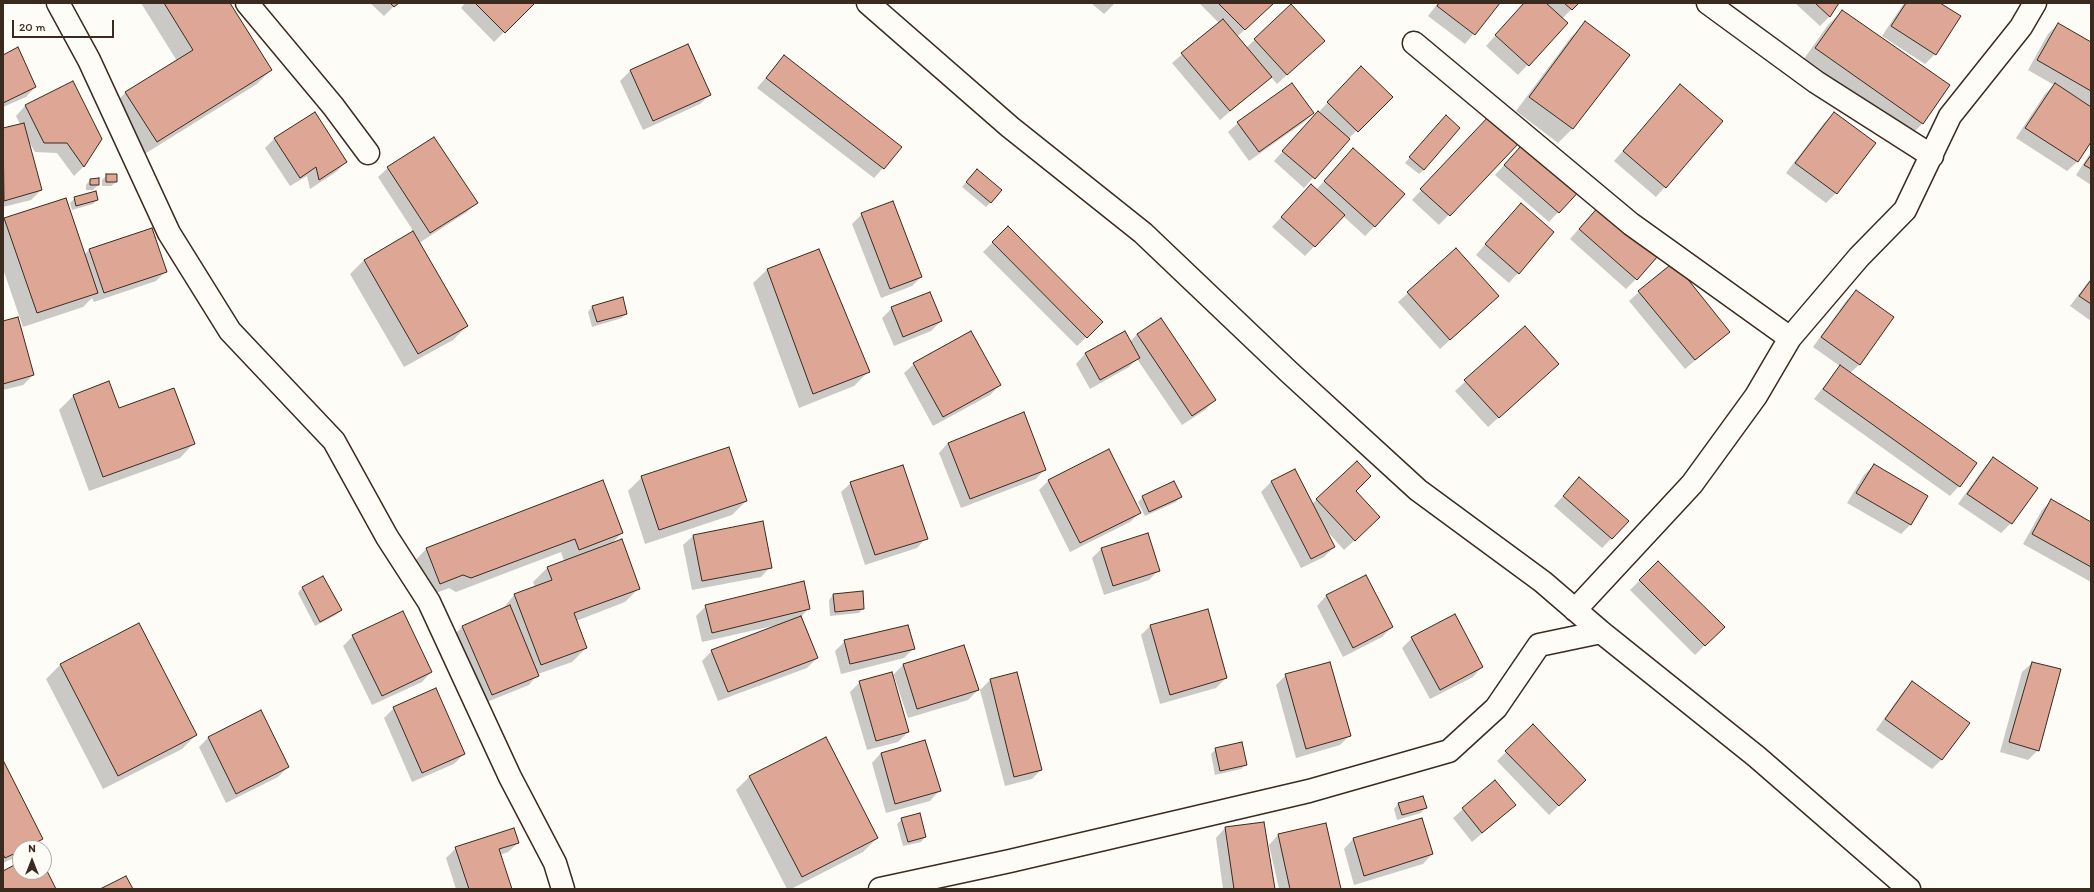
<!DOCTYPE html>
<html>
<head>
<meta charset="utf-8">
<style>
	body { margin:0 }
	#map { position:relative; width:2094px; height:892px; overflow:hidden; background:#fdfcf7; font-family:Itim,sans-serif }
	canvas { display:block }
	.frame { position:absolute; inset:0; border:4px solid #3b2a1e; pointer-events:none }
	.north { position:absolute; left:12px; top:840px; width:40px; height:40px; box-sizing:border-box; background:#fdfcf7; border:1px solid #afa8a0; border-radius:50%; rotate:0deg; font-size:11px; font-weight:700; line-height:16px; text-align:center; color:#3b2a1e }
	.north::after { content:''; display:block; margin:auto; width:14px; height:18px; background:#3b2a1e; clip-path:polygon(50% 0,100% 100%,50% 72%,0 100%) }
	.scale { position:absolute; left:12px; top:20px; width:102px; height:18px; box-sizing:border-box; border:2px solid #3b2a1e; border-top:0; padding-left:5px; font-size:12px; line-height:14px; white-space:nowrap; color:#3b2a1e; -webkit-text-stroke:3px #fdfcf7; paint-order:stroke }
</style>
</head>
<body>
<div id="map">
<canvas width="2094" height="892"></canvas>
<div class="frame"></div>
<div class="north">N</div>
<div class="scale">20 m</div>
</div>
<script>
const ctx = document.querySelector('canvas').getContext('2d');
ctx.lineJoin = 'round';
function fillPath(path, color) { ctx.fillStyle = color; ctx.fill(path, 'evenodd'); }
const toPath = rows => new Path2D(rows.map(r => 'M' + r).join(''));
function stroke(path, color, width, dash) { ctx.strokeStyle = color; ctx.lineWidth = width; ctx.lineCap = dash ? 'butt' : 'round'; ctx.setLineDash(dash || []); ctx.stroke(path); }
fillPath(toPath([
	[141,3,229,3,271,70,257,84,143,155,112,106,126,92,177,61],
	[370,3,397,3,384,16],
	[465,3,533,3,494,42,461,8],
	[1091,3,1115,3,1104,14],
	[1202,3,1272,3,1237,37,1246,48,1291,5,1314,50,1277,84,1271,77,1220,120,1172,63,1219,23,1200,4],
	[1438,3,1499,3,1465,44,1428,16],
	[1525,3,1577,3,1562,19,1567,23,1518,75,1486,46],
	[1795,3,1837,3,1830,16,1820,26],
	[1904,3,1938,3,1935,54,1925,64,1882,36],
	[1842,11,1949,86,1922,124,1908,138,1801,63,1828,25],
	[1586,23,1629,55,1572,129,1558,143,1516,111,1571,37],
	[2058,24,2091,43,2091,141,2077,162,2067,171,2016,138,2045,94,2054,85,2028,70,2048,34],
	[687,45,710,95,700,104,643,130,620,81,630,71],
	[3,56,35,87,26,97,3,107],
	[784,56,883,168,874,178,757,88],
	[1351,77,1391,97,1347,140,1304,188,1274,161],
	[72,82,84,166,74,176,57,153,35,152,28,140,41,190,31,200,3,207,3,129,20,124,16,116,25,106],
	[1680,86,1722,122,1656,197,1614,161],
	[1313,113,1303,123,1249,161,1228,132,1238,123],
	[1834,113,1836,193,1826,203,1786,173,1824,123],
	[1441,121,1424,170,1419,174,1405,163],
	[1481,126,1518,142,1439,225,1412,200],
	[275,138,346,162,336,172,310,189,307,176,290,186,265,148],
	[1529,138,1582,186,1549,222,1495,175],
	[2091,152,2091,185,2076,175],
	[1344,159,1375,226,1365,236,1343,216,1305,256,1272,227,1302,195,1316,190],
	[388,168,476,203,467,212,419,243,467,326,453,340,404,367,350,274,364,260,414,232,378,177],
	[107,175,116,182,111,186,102,186,102,180],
	[972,175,1001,191,986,207,962,187],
	[90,180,98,185,93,190,86,190,86,185],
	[75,198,97,200,93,204,72,210,70,203],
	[862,214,921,277,912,286,881,298,852,224],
	[1511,214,1518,273,1509,283,1476,255],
	[1590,216,1636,279,1626,289,1570,239],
	[5,219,84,255,89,250,165,272,156,281,94,302,92,298,83,307,23,327,3,269,3,221],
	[1008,227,1102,322,1077,346,983,252],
	[1456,250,1488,306,1440,349,1398,302],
	[768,269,868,372,854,386,799,408,753,283],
	[2091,278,2091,321,2070,306],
	[1856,291,1860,364,1850,373,1959,486,1950,496,1814,399,1840,366,1813,347,1846,301],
	[1639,292,1729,332,1685,369,1629,301],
	[592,307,626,314,622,318,592,327,588,312],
	[892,308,941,321,931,331,894,346,882,318],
	[1160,319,1215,400,1205,410,1182,425,1137,359,1129,367,1090,389,1076,364,1085,354,1124,332,1130,342,1137,334],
	[3,323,33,375,23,385,3,390],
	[1525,327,1548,374,1488,427,1455,391],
	[914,364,1000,385,990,395,933,426,904,373],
	[108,383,118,410,194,443,180,458,89,491,59,410,73,396],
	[948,443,1045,469,1036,479,961,508,939,453],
	[1993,458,2011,523,2001,533,1958,504,1984,468],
	[1357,462,1354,491,1369,527,1344,550,1327,531,1334,547,1324,557,1301,568,1261,492,1271,482,1295,470,1312,504],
	[1874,465,1910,525,1901,534,1847,503,1864,475],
	[642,477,746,501,732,515,645,544,628,491],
	[1579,478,1612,538,1602,548,1554,506],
	[1049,480,1140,513,1130,522,1070,552,1039,490],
	[851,483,926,538,917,548,865,565,841,492],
	[1143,497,1180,497,1176,502,1145,516,1138,502],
	[2051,501,2091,523,2091,582,2023,544,2042,510],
	[622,533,610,545,639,588,625,602,576,621,586,648,572,662,538,674,529,685,482,704,453,636,463,626,501,611,514,595,535,587,533,582,547,568,564,561,561,552,456,592,449,588,426,597,413,563,427,548],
	[693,536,770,567,761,577,692,590,683,545],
	[1102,548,1159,570,1149,580,1104,595,1092,558],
	[1658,562,1723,627,1695,655,1630,590],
	[1366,576,1392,627,1382,637,1343,657,1317,606,1326,596],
	[323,578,341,610,336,615,315,626,298,593,302,588],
	[833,595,863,608,859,613,830,616,829,600],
	[706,606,809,608,801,617,817,658,807,668,718,701,702,661,712,651,786,623,702,642,696,616],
	[139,625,196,735,182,749,103,789,46,679,60,665],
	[1151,625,1226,678,1216,688,1160,704,1141,635],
	[353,636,431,672,422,682,372,705,343,646],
	[1412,638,1482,667,1473,677,1430,699,1402,648],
	[845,641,914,648,904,658,841,674,835,651],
	[964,646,978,690,968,700,908,718,894,676,892,677,908,732,898,742,867,750,850,692,860,682,892,676,903,665],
	[2032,663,2038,750,2028,760,2000,752,2022,672],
	[1016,673,1041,770,1032,779,1005,786,980,690,990,680],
	[1286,675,1350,735,1340,745,1296,758,1276,685],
	[1912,683,1968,723,1941,760,1932,769,1876,730,1903,692],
	[394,708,464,754,454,764,412,782,384,718],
	[1532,726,1585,780,1549,815,1497,761],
	[208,738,288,767,278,777,226,803,199,747],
	[1216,749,1246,765,1241,769,1215,775,1211,754],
	[881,753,939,791,930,801,886,813,872,763],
	[3,762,42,839,33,848,20,848,20,855,3,863],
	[750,776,877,838,863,852,791,889,787,889,736,790],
	[1495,781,1505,814,1472,842,1453,818],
	[1398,804,1425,808,1421,813,1397,820,1394,809],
	[902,819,925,837,921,842,903,846,897,824],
	[1421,819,1432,854,1423,864,1354,885,1344,849,1353,839],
	[1225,828,1274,889,1223,889,1216,838],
	[1278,835,1340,889,1279,889,1269,845],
	[518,843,508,852,500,855,511,889,456,889,446,858,456,848]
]), '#0003');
const building = toPath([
	[164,3,230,3,272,70,157,142,125,92,193,50,164,3],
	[390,3,399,3,394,7,390,3],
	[475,3,535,3,505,33,475,3],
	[1218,3,1274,3,1245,30,1218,3],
	[1439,3,1500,3,1475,35,1437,6,1439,3],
	[1524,3,1546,3,1568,23,1529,66,1495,35,1524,3],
	[1564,3,1579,3,1572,10,1564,3],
	[1815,3,1839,3,1830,17,1815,3],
	[1906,3,1940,3,1961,16,1936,55,1891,26,1906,3],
	[1291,4,1325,41,1287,75,1254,39,1291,4],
	[1842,10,1950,85,1923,124,1815,48,1842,10],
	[1223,19,1272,77,1230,111,1181,53,1223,19],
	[1585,21,1630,55,1573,129,1529,97,1585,21],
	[2058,23,2091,42,2091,91,2037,60,2058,23],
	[688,44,711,95,653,121,630,70,688,44],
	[18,47,36,87,3,103,3,55,18,47],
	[784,55,902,147,884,169,766,78,784,55],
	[1361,66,1393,97,1358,132,1327,102,1361,66],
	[73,81,102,139,84,167,67,143,44,143,25,105,73,81],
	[1292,83,1314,113,1259,152,1237,122,1292,83],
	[2055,83,2091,107,2091,142,2078,162,2025,128,2055,83],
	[1680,84,1723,121,1666,188,1623,151,1680,84],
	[1318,111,1350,139,1315,179,1282,151,1318,111],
	[315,112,347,162,319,180,316,167,300,178,274,138,315,112],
	[1834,112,1876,143,1837,194,1795,163,1834,112],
	[1446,115,1460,128,1424,170,1409,157,1446,115],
	[1490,115,1520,142,1450,216,1420,189,1490,115],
	[24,123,42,190,4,201,3,128,24,123],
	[434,137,478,203,430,233,387,167,434,137],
	[1529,137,1584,186,1559,213,1504,165,1529,137],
	[1353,148,1405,194,1375,227,1324,181,1353,148],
	[2091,155,2091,169,2084,165,2091,155],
	[977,169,1002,190,991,203,966,182,977,169],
	[106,174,117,174,117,182,106,182,106,174],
	[99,178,99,185,90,185,90,179,99,178],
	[1311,184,1345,215,1315,247,1281,217,1311,184],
	[96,191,98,200,76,206,74,197,96,191],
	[66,198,98,293,37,313,4,218,66,198],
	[893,201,922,277,890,289,861,213,893,201],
	[1521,203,1554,232,1519,274,1485,244,1521,203],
	[1600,205,1658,256,1637,280,1579,229,1600,205],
	[1008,226,1103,322,1087,338,992,242,1008,226],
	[152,228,167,272,104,293,89,249,152,228],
	[413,231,468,326,418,354,364,260,413,231],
	[1456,248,1499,296,1450,340,1407,292,1456,248],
	[819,249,870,372,813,394,767,269,819,249],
	[1674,262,1730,332,1695,360,1638,291,1674,262],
	[2091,280,2091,304,2079,296,2091,280],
	[1856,290,1894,317,1860,365,1821,337,1856,290],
	[930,292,942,321,903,337,891,307,930,292],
	[623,297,627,314,597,322,592,306,623,297],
	[18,317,34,375,3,384,3,321,18,317],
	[1161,318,1216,400,1192,416,1137,334,1161,318],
	[1525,326,1559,364,1499,418,1464,380,1525,326],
	[971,331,1001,385,943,417,913,363,971,331],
	[1125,331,1140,358,1100,380,1085,353,1125,331],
	[1840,365,1977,463,1960,487,1823,389,1840,365],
	[109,381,119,408,174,388,195,444,103,477,73,395,109,381],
	[1024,412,1046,470,970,499,948,443,1024,412],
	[729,447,747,501,659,530,641,476,729,447],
	[1109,449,1141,513,1080,543,1048,480,1109,449],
	[1993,457,2038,488,2012,524,1967,494,1993,457],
	[1357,461,1371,476,1356,491,1380,517,1355,541,1316,499,1357,461],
	[1874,464,1928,496,1911,525,1856,493,1874,464],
	[903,465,928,539,875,555,850,482,903,465],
	[1295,469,1335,547,1311,559,1271,481,1295,469],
	[1579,477,1629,521,1612,539,1563,496,1579,477],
	[603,480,623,533,579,550,575,539,471,578,463,575,440,584,426,548,603,480],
	[1174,481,1182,497,1149,512,1142,496,1174,481],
	[2051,499,2091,522,2091,567,2032,534,2051,499],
	[763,521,772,568,702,581,693,535,763,521],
	[1148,533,1160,571,1113,586,1101,548,1148,533],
	[622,539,640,589,574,613,587,648,541,665,514,594,552,580,547,567,622,539],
	[1658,561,1725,627,1705,646,1639,580,1658,561],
	[1366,575,1393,627,1353,648,1326,595,1366,575],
	[323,576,342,610,320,622,302,587,323,576],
	[804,581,810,609,712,633,705,605,804,581],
	[863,591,864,609,835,612,833,594,863,591],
	[510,605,539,676,492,695,462,626,510,605],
	[1208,609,1227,678,1170,695,1150,625,1208,609],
	[403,611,432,672,382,696,352,635,403,611],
	[1455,614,1483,667,1440,690,1411,637,1455,614],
	[801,616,818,658,728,692,711,650,801,616],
	[139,623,197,735,118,776,60,664,139,623],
	[908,625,915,649,850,664,844,640,908,625],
	[964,645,979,690,917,709,903,664,964,645],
	[1330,662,1351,736,1306,749,1285,674,1330,662],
	[2032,662,2061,669,2039,751,2009,742,2032,662],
	[892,672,909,732,876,741,859,681,892,672],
	[1017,672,1042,770,1014,777,990,679,1017,672],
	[1912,681,1970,723,1942,760,1885,719,1912,681],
	[436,688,465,754,422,773,393,707,436,688],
	[261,710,289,767,236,794,208,737,261,710],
	[1533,724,1586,780,1559,806,1505,751,1533,724],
	[826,737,878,838,802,877,749,776,826,737],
	[925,740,941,791,895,804,881,753,925,740],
	[1242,742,1247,765,1220,771,1215,748,1242,742],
	[3,760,43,839,25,848,20,848,20,851,5,858,3,854,3,760],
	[1495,780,1516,805,1482,833,1462,808,1495,780],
	[1423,796,1427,808,1402,815,1398,803,1423,796],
	[920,813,926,837,908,842,901,818,920,813],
	[1422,818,1433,854,1364,876,1353,838,1422,818],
	[1264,822,1275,889,1234,889,1225,827,1264,822],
	[1326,823,1341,889,1290,889,1278,834,1326,823],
	[514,828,519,843,499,849,512,889,469,889,455,847,514,828],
	[20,862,20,872,44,872,44,865,56,889,3,889,3,871,20,862],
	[126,876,133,889,100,889,126,876]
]);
fillPath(building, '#dea795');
stroke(building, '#3b2a1e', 1);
const street = toPath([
	[58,3,89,60,169,233,230,331,334,441,387,537,429,602,510,777,555,863,563,889],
	[247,3,333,106,368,153],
	[868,3,1010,127,1143,233,1289,372,1418,490,1543,582,1601,632,1757,757,1909,889],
	[1708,3,1816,82,1932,156],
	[1414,43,1631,224,1790,338],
	[1575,610,1692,484,1756,396,1790,338,1859,257,1905,210,1950,116,2021,27,2035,3],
	[880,889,1010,861,1309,791,1449,751,1496,708,1539,645,1601,632]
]);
stroke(street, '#3b2a1e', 25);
stroke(street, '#fdfcf7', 22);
</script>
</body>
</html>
